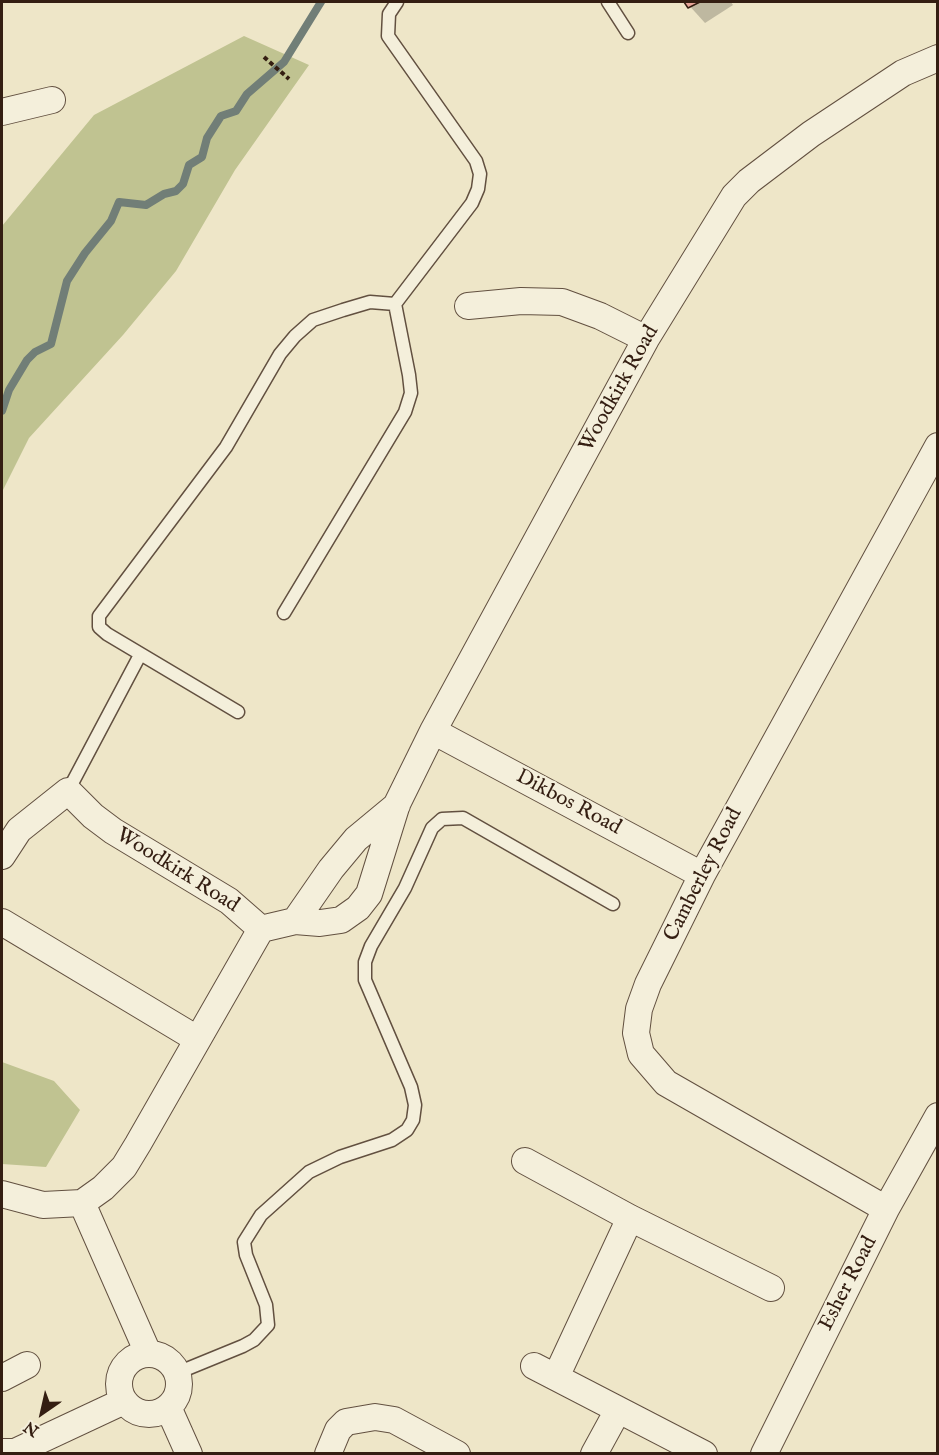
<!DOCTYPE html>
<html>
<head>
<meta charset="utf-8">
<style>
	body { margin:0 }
	#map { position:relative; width:939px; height:1455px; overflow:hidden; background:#eee6c8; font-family:"IM FELL English",serif }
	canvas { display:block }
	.frame { position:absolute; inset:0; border:3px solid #341e12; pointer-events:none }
	.north { position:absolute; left:12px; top:1383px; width:60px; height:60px; -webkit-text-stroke:4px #f4efdb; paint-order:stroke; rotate:214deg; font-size:16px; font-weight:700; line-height:24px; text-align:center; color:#341e12 }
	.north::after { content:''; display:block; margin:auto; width:21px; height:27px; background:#341e12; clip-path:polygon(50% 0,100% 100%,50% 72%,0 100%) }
</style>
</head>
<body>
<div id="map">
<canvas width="939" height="1455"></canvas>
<div class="frame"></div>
<div class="north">N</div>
</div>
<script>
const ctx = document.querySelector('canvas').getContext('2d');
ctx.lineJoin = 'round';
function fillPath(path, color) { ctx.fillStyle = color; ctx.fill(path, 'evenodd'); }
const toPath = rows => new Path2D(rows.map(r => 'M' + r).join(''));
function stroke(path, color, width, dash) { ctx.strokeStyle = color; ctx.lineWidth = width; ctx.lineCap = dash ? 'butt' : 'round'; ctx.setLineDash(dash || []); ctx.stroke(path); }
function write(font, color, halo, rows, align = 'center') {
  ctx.font = font + ' "IM FELL English",serif'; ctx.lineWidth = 4.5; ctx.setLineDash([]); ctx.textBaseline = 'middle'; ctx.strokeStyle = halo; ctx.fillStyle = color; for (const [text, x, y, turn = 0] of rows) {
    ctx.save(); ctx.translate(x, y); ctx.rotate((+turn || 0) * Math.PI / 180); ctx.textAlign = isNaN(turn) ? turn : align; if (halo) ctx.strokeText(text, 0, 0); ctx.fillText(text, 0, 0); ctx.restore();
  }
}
fillPath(toPath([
	[244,36,309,65,235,170,176,271,123,335,29,438,2,492,2,226,94,115],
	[2,1062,54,1081,80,1110,46,1167,2,1164]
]), '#c0c391');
fillPath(toPath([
	[686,2,731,2,733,5,705,23]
]), '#0003');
stroke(toPath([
	[2,411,9,390,27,360,35,352,51,344,67,281,85,253,111,221,119,202,146,205,164,194,176,191,183,184,189,165,202,157,207,138,221,116,236,111,247,94,284,62,321,2]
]), '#717e77', 8);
const building = toPath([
	[684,2,700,2,688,8,684,2]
]);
fillPath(building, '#e6a598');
stroke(building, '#341e12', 1.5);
const service = toPath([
	[608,2,628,33],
	[284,613,405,412,411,393,409,375,395,304,472,203,478,189,480,174,476,161,388,36,389,14,397,2],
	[238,712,107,634,99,627,99,616,226,447,280,354,295,336,313,320,343,310,370,302,395,304],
	[68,791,140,655],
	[177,1373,243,1346,254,1340,268,1325,266,1305,246,1255,244,1242,261,1215,309,1172,340,1157,392,1140,407,1130,413,1120,415,1105,411,1087,365,980,365,962,371,946,405,888,432,828,442,819,463,818,613,904]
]);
const minor = toPath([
	[2,112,52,100],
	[468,306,521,301,562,302,600,316,646,339],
	[433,731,702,875],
	[2,856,19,830,68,791,93,816,113,831,229,901,261,929],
	[295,921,331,869,356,839,397,805],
	[2,922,197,1039],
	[261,929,295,921,320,923,341,920,358,908,369,894,397,804,433,731,646,339,734,196,749,181,811,134,903,73,938,58],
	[525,1161,630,1218,771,1288],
	[2,1194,43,1205,82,1203,103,1188,124,1167,138,1144,261,929],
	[82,1203,148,1353],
	[886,1209,666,1083,641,1054,636,1033,639,1009,648,984,702,875,938,446],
	'119 1384a30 30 0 1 1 60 0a30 30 0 1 1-60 0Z',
	[534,1366,704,1454],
	[556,1377,630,1218],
	[2,1378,27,1365],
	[168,1407,189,1454],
	[2,1452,15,1452,124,1401],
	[328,1454,338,1430,346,1422,375,1417,394,1420,457,1454],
	[594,1454,618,1410],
	[764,1454,886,1209,938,1116]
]);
stroke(service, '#625040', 15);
stroke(minor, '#625040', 28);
stroke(toPath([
	[264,57,289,79]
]), '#341e12', 4, [4.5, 3]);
stroke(service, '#f4efdb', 12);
stroke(minor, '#f4efdb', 26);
write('21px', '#341e12', '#f4efdb', [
	["Woodkirk Road",620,389,-61],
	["Dikbos Road",568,803,28],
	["Woodkirk Road",177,871,32],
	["Camberley Road",704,875,-63],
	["Esher Road",849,1284,-63]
]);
</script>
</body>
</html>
